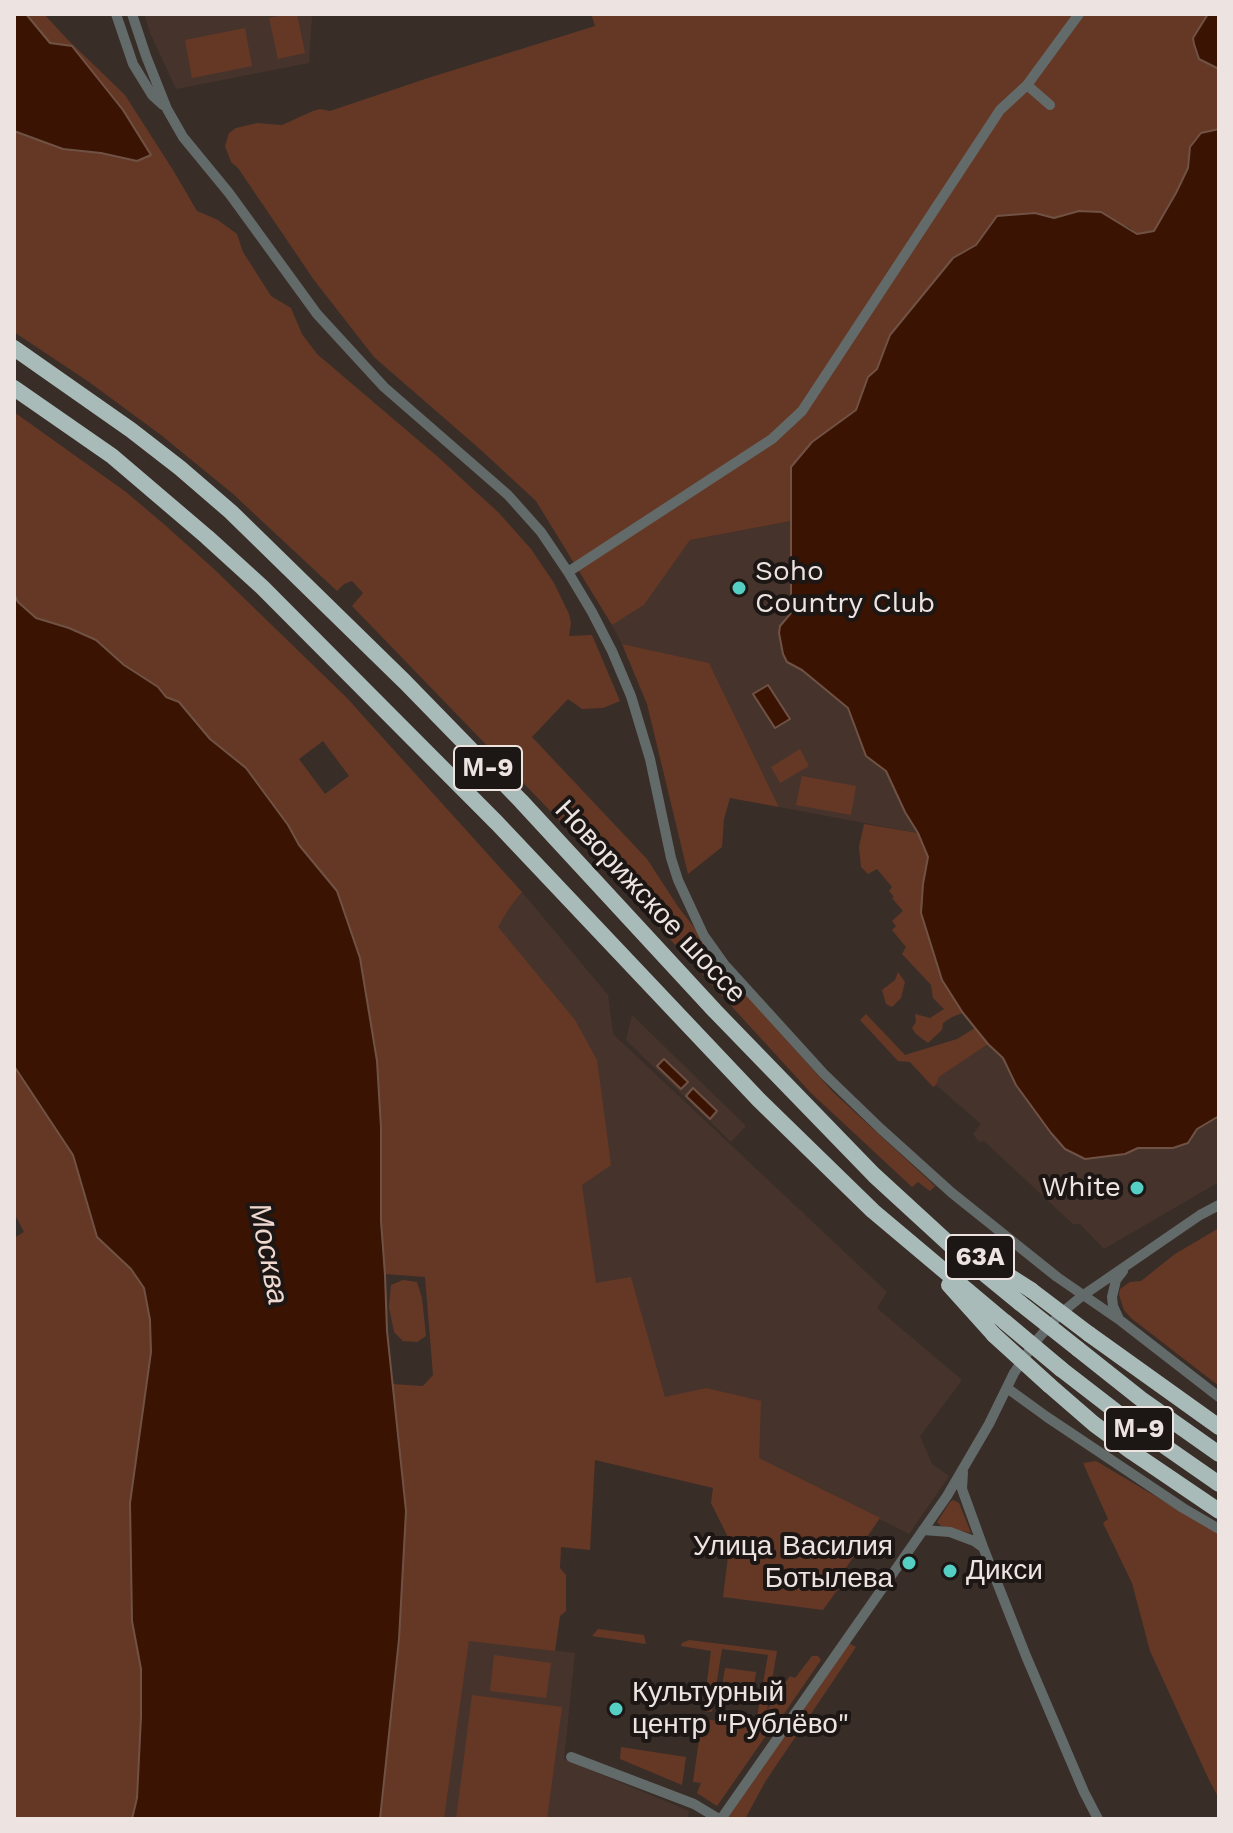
<!DOCTYPE html>
<html>
<head>
<meta charset="utf-8">
<style>
	body { margin:0 }
	#map { position:relative; width:1233px; height:1833px; overflow:hidden; background:#392d28; font-family:"Work Sans",sans-serif }
	canvas { display:block }
	.frame { position:absolute; inset:0; border:16px solid #ede4e1; pointer-events:none }
</style>
</head>
<body>
<div id="map">
<canvas width="1233" height="1833"></canvas>
<div class="frame"></div>
</div>
<script>
const ctx = document.querySelector('canvas').getContext('2d');
ctx.lineJoin = 'round';
function fillPath(path, color) { ctx.fillStyle = color; ctx.fill(path, 'evenodd'); }
const toPath = rows => new Path2D(rows.map(r => 'M' + r).join(''));
function stroke(path, color, width, dash) { ctx.strokeStyle = color; ctx.lineWidth = width; ctx.lineCap = dash ? 'butt' : 'round'; ctx.setLineDash(dash || []); ctx.stroke(path); }
function write(font, color, halo, rows, align = 'center') {
  ctx.font = font + ' "Work Sans",sans-serif'; ctx.lineWidth = 8; ctx.setLineDash([]); ctx.textBaseline = 'middle'; ctx.strokeStyle = halo; ctx.fillStyle = color; for (const [text, x, y, turn = 0] of rows) {
    ctx.save(); ctx.translate(x, y); ctx.rotate((+turn || 0) * Math.PI / 180); ctx.textAlign = isNaN(turn) ? turn : align; if (halo) ctx.strokeText(text, 0, 0); ctx.fillText(text, 0, 0); ctx.restore();
  }
}
fillPath(toPath([
	[144,14,312,14,309,63,176,89,151,35],
	[791,521,791,613,780,626,787,662,802,670,848,708,866,756,886,771,905,812,918,833,779,807,709,663,622,644,612,625,644,605,690,540],
	[522,892,608,995,613,1034,887,1292,877,1308,962,1380,920,1436,932,1464,949,1476,909,1534,759,1458,706,1388,665,1398,631,1278,596,1284,582,1185,498,927,510,907],
	[632,1015,746,1126,731,1142,626,1040],
	[988,1044,1003,1058,1016,1085,1065,1149,1125,1154,1138,1148,1173,1148,1188,1143,1197,1129,1219,1116,1219,1182,1104,1249,1080,1224,1073,1224,984,1141,979,1142,973,1134,981,1124,936,1085,939,1077],
	[469,1640,575,1653,564,1759,689,1811,688,1819,444,1819]
]), '#46342c');
fillPath(toPath([
	[26,14,44,14,67,39,125,95,173,170,197,211,218,220,237,234,243,252,271,296,291,308,302,334,317,354,438,457,499,513,531,549,554,583,569,614,571,623,569,636,592,635,620,701,603,708,582,709,568,699,532,737,647,859,679,908,703,939,717,962,833,1092,935,1186,930,1191,918,1182,912,1187,811,1093,591,853,352,606,363,593,352,581,344,584,337,591,232,493,161,435,89,382,14,332,14,131,63,149,101,153,137,161,151,154,123,110,72,46,50,43],
	[289,14,297,14,305,53,278,59,269,18],
	[591,14,1208,14,1193,38,1199,59,1219,69,1219,129,1201,133,1190,147,1188,168,1176,193,1154,231,1137,234,1129,227,1079,211,1054,218,1035,213,997,216,976,245,953,258,890,335,877,369,868,377,856,410,812,442,791,467,791,521,690,540,644,605,612,625,536,501,482,451,374,357,314,280,238,168,231,162,225,146,229,133,236,128,257,123,282,125,313,111,320,109,330,111,425,79,595,26],
	[245,28,252,66,192,78,185,40],
	[14,412,126,492,166,526,215,570,346,697,522,892,510,907,498,927,575,1020,597,1060,611,1165,582,1185,596,1283,631,1277,665,1397,706,1388,761,1401,759,1458,880,1518,837,1581,841,1585,823,1610,723,1597,730,1541,711,1503,713,1488,595,1460,590,1550,561,1547,560,1568,566,1575,566,1611,560,1616,555,1651,469,1641,444,1819,380,1819,399,1639,406,1511,392,1384,423,1386,433,1375,425,1277,385,1274,381,1221,381,1128,377,1061,360,958,337,891,299,845,288,825,246,768,210,739,179,702,166,697,158,687,124,665,96,640,69,628,36,618,18,602,14,594],
	[323,741,349,776,325,794,299,759],
	[622,644,709,663,779,807,730,798,724,819,722,847,688,874,647,704],
	[800,749,809,766,780,783,771,767],
	[802,776,856,786,851,815,796,805],
	[864,824,918,833,928,857,923,884,921,913,942,980,963,1013,952,1017,943,1023,942,1030,928,1043,916,1034,912,1028,916,1022,915,1014,930,1018,944,1009,933,998,931,985,902,954,906,947,892,930,896,926,892,921,903,911,892,898,894,897,889,891,892,887,877,869,868,874,861,867,859,847],
	[898,972,905,982,901,998,892,1007,886,1004,882,990,895,980],
	[866,1014,905,1055,957,1039,975,1028,988,1044,939,1077,936,1085,933,1087,910,1062,898,1061,860,1020],
	[14,1066,73,1155,97,1237,131,1269,144,1288,150,1320,151,1352,132,1621,141,1669,141,1717,137,1798,132,1819,14,1819,14,1238,24,1232,14,1213],
	[1219,1228,1219,1386,1131,1318,1124,1310,1119,1295,1120,1289,1130,1282,1141,1281,1175,1254],
	[403,1280,417,1282,422,1298,426,1336,417,1342,403,1341,394,1332,389,1307,391,1285],
	[1096,1461,1219,1534,1219,1798,1210,1782,1150,1651,1132,1583,1103,1523,1108,1519,1083,1463],
	[953,1500,959,1503,971,1533,941,1526,937,1522,950,1502],
	[598,1629,644,1635,646,1644,592,1636],
	[689,1640,777,1651,767,1710,790,1676,795,1678,812,1656,818,1656,821,1660,781,1718,757,1717,768,1655,722,1649,712,1712,703,1711,711,1651,681,1646,682,1643],
	[848,1643,856,1647,765,1782,745,1819,726,1819],
	[494,1655,551,1663,546,1698,490,1691],
	[725,1668,756,1672,751,1704,720,1700],
	[472,1695,562,1707,547,1819,456,1819],
	[702,1719,772,1727,717,1806,697,1793,701,1783,693,1782],
	[621,1747,686,1757,682,1785,620,1759]
]), '#653826');
const water = toPath([
	[14,14,26,14,50,43,72,46,123,110,151,155,137,161,101,153,63,149,14,131,14,14],
	[1208,14,1219,14,1219,69,1199,59,1194,44,1193,38,1208,14],
	[1219,129,1219,1116,1197,1129,1188,1143,1173,1148,1138,1148,1125,1154,1085,1159,1065,1149,1051,1133,1016,1085,1003,1058,988,1044,963,1013,942,980,921,913,923,884,928,857,918,833,905,812,886,771,866,756,848,708,802,670,787,662,783,654,779,633,780,626,791,613,791,467,812,442,856,410,868,377,877,369,890,335,953,258,976,245,997,216,1035,213,1054,218,1079,211,1101,212,1137,234,1154,231,1176,193,1188,168,1190,147,1201,133,1219,129],
	[14,594,18,602,36,618,69,628,96,640,124,665,158,687,166,697,179,702,210,739,246,768,288,825,299,845,337,891,360,958,377,1061,381,1128,381,1221,385,1275,387,1331,406,1511,399,1639,380,1819,132,1819,137,1798,141,1717,141,1669,132,1621,130,1503,151,1352,150,1320,144,1288,131,1269,97,1237,73,1155,14,1066,14,594],
	[768,685,790,719,775,728,753,694,768,685],
	[664,1059,688,1082,681,1089,657,1066,664,1059],
	[693,1088,717,1111,710,1119,686,1096,693,1088]
]);
fillPath(water, '#3a1302');
stroke(water, '#705245', 2);
stroke(toPath([
	[116,14,133,64,152,95,163,105],
	[132,14,146,56,167,109,183,137,229,193,317,314,384,387,508,495,541,532,568,572,592,612,612,651,631,696,650,759,671,858,678,880,704,936,724,964,824,1074,881,1129,952,1193,1057,1277,1121,1321,1219,1397],
	[1027,85,1050,105],
	[568,572,772,439,802,411,1000,110,1027,85,1079,14],
	[1119,1319,1113,1306,1112,1297,1116,1280,1123,1271],
	[1007,1388,1047,1417,1183,1508,1219,1529],
	[963,1472,962,1489,983,1547,1026,1656,1084,1792,1098,1819],
	[923,1530,950,1532,974,1541,981,1546],
	[571,1757,694,1804,719,1819],
	[721,1819,947,1496,989,1424,1014,1373,1035,1342,1060,1314,1082,1296,1200,1215,1219,1205]
]), '#636b6a', 10);
stroke(toPath([
	[14,348,131,430,180,468,231,512,405,682,521,801,715,1011,874,1175,959,1253,1020,1303],
	[14,388,112,456,207,537,262,587,497,823,759,1100,873,1211,1005,1322],
	[970,1251,1031,1290],
	[949,1285,994,1335],
	[1089,1334,1219,1427],
	[1078,1349,1141,1399,1219,1454],
	[1061,1369,1127,1420,1219,1484],
	[1049,1385,1094,1424,1132,1452,1219,1511]
]), '#a9bbb9', 16);
stroke(toPath([
	[1031,1290,1089,1334],
	[1020,1303,1078,1349],
	[1005,1322,1061,1369],
	[994,1335,1049,1385]
]), '#a9bbb9', 16);
for (const [x, y, r, color] of [
	[739,588,8,"#55cec4"],
	[1137,1188,8,"#55cec4"],
	[909,1563,8,"#55cec4"],
	[950,1571,8,"#55cec4"],
	[616,1709,8,"#55cec4"]
]) { const dot = new Path2D(); dot.arc(x, y, r, 0, 2 * Math.PI); ctx.fillStyle = color; ctx.fill(dot); stroke(dot, '#1c1714', 3); }
for (const [x, y, w] of [
	[488,768,68],
	[980,1257,68],
	[1139,1429,68]
]) { const box = new Path2D(); box.roundRect(x - w / 2, y - 22, w, 44, 6); ctx.fillStyle = '#1c1714'; ctx.fill(box); stroke(box, '#ede4e1', 2); }
write('bold 26px', '#ede4e1', null, [
	["М-9",488,768],
	["63A",980,1257],
	["М-9",1139,1429]
]);
write('28px', '#ede4e1', '#1c1714', [
	["Soho",755,572],
	["Country Club",755,604],
	["White",1121,1188,"right"],
	["Улица Василия",893,1547,"right"],
	["Ботылева",893,1579,"right"],
	["Дикси",966,1571],
	["Культурный",632,1693],
	["центр \"Рублёво\"",632,1725]
], 'left');
write('28px', '#ede4e1', '#1c1714', [
	["Новорижское шоссе",650,902,47]
]);
write('italic 30px', '#efd8cf', '#1c1714', [
	["Москва",268,1254,79]
]);
</script>
</body>
</html>
